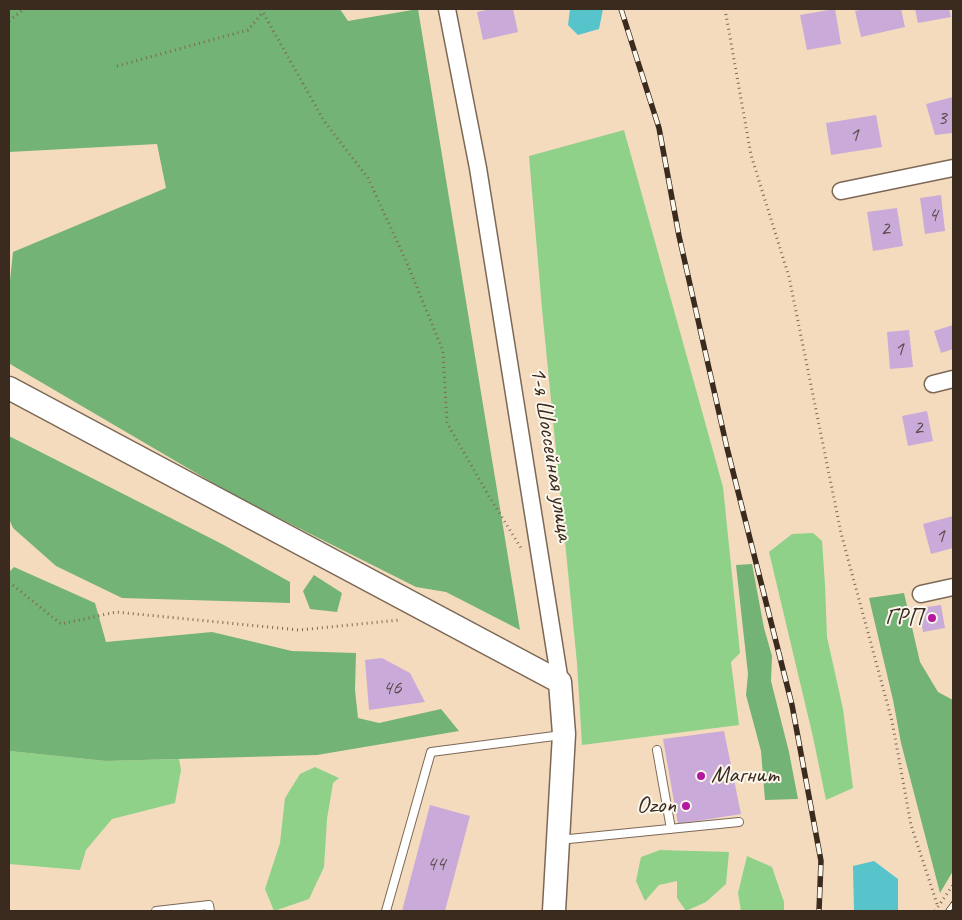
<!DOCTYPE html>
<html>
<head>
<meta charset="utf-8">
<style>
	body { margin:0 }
	#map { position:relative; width:962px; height:920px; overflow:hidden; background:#f4dbbe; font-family:Caveat,sans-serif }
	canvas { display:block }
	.frame { position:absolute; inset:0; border:10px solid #3b2a1e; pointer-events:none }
</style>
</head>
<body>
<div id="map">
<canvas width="962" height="920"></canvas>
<div class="frame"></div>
</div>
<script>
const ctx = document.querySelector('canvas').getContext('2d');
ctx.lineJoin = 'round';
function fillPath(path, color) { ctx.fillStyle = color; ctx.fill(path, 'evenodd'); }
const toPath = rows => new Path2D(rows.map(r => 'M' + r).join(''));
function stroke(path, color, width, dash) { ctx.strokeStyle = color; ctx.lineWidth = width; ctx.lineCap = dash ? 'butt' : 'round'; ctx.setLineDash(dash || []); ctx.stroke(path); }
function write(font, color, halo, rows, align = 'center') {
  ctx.font = font + ' Caveat,sans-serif'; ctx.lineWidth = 4; ctx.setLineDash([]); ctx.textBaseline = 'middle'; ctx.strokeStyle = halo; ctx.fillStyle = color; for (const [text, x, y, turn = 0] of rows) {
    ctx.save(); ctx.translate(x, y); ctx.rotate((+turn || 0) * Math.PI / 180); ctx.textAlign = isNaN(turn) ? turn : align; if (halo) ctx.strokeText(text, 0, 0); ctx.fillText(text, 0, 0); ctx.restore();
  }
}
fillPath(toPath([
	[624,130,723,487,740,653,731,662,739,725,582,745,577,663,542,309,529,156],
	[813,533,822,541,825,585,827,637,843,709,853,788,826,800,813,737,769,552,792,534],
	[9,751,106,761,179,759,181,770,175,803,112,819,86,850,80,870,9,864],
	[315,767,339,778,333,783,327,819,324,867,309,899,274,911,265,889,280,843,285,798,300,774],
	[660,850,729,852,726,884,706,902,686,911,677,898,677,881,659,885,645,901,636,881,641,857],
	[747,856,772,867,784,902,784,911,741,911,738,893]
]), '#8fd189');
fillPath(toPath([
	[9,9,340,9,348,21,418,9,520,630,446,592,416,587,237,497,10,364,9,290,13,252,166,188,157,144,9,152],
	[9,436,222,544,290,582,290,603,122,598,56,566,13,528,9,519],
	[752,564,764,628,772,656,771,681,789,752,798,799,765,800,761,751,746,695,748,674,736,565],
	[14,567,95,603,106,642,212,632,292,651,356,653,355,690,358,718,379,723,441,709,459,731,317,755,106,761,9,751,9,572],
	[314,575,342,593,337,612,310,609,303,591],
	[904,593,920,662,938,692,953,700,953,871,940,893,901,743,893,700,869,598]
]), '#73b375');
fillPath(toPath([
	[570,9,603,9,599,29,578,35,568,25],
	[874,861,898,879,898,911,854,911,853,866]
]), '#57c4cc');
fillPath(toPath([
	[491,9,513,9,518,32,483,40,477,12],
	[835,9,841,44,807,50,800,15],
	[864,9,901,9,905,27,861,37,855,11],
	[915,9,949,9,951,17,918,23],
	[953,97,953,133,935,135,926,104],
	[876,115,882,147,831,155,826,123],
	[941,195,945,231,925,234,920,198],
	[897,208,903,246,873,251,867,212],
	[953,325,953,349,941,353,934,331],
	[909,330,913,367,890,369,887,332],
	[927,411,933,441,908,446,902,416],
	[953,516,953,548,931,554,923,524],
	[941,605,945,628,923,632,919,608],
	[382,658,410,673,425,702,369,710,365,660],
	[724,731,741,814,678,824,663,739],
	[430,805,470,816,445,911,402,911]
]), '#caaad8');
const lane = toPath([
	[657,750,671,829],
	[559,840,739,822],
	[156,911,209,905,210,911],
	[386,911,431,752,562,735]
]);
const street = toPath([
	[447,9,478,168,560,682],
	[841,191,953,168],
	[933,384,953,379],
	[921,594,953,587]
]);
const secondary = toPath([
	[9,388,560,682,564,734,554,911]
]);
stroke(lane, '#7c6856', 10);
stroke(street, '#7c6856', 19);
stroke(secondary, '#7c6856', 25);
stroke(toPath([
	[261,9,324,121,368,178,407,263,443,351,447,423,490,498,521,548],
	[725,9,751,155,789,277,841,533,892,721,911,825,938,907],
	[9,21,24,9],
	[117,66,248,30,263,12],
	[9,582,61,624,116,612,299,630,400,620],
	[935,911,953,885]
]), '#7c6856', 3, [1, 4]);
stroke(lane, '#fff', 8);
stroke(street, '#fff', 16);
stroke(secondary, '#fff', 22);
const rail = toPath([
	[621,9,659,128,679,236,727,448,792,705,821,861,819,911],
	[948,911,953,904]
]);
stroke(rail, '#3b2a1e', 5.5);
stroke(rail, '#fbf7ec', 4, [11]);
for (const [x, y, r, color] of [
	[932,618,5,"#b5179e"],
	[701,776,5,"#b5179e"],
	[686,806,5,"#b5179e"]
]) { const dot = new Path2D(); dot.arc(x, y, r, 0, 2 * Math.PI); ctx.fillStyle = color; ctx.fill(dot); stroke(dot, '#fbf7ec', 2); }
write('21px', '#5f4a4c', null, [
	["3",942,118],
	["1",854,135],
	["4",933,215],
	["2",885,229],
	["1",899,349],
	["2",918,428],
	["1",940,536],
	["46",392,688],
	["44",436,864]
]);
write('24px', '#3b2a1e', '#fbf7ec', [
	["1-я Шоссейная улица",551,454,81]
]);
write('24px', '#3b2a1e', '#fbf7ec', [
	["ГРП",922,618],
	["Магнит",711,776,"left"],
	["Ozon",676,806]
], 'right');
</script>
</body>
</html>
